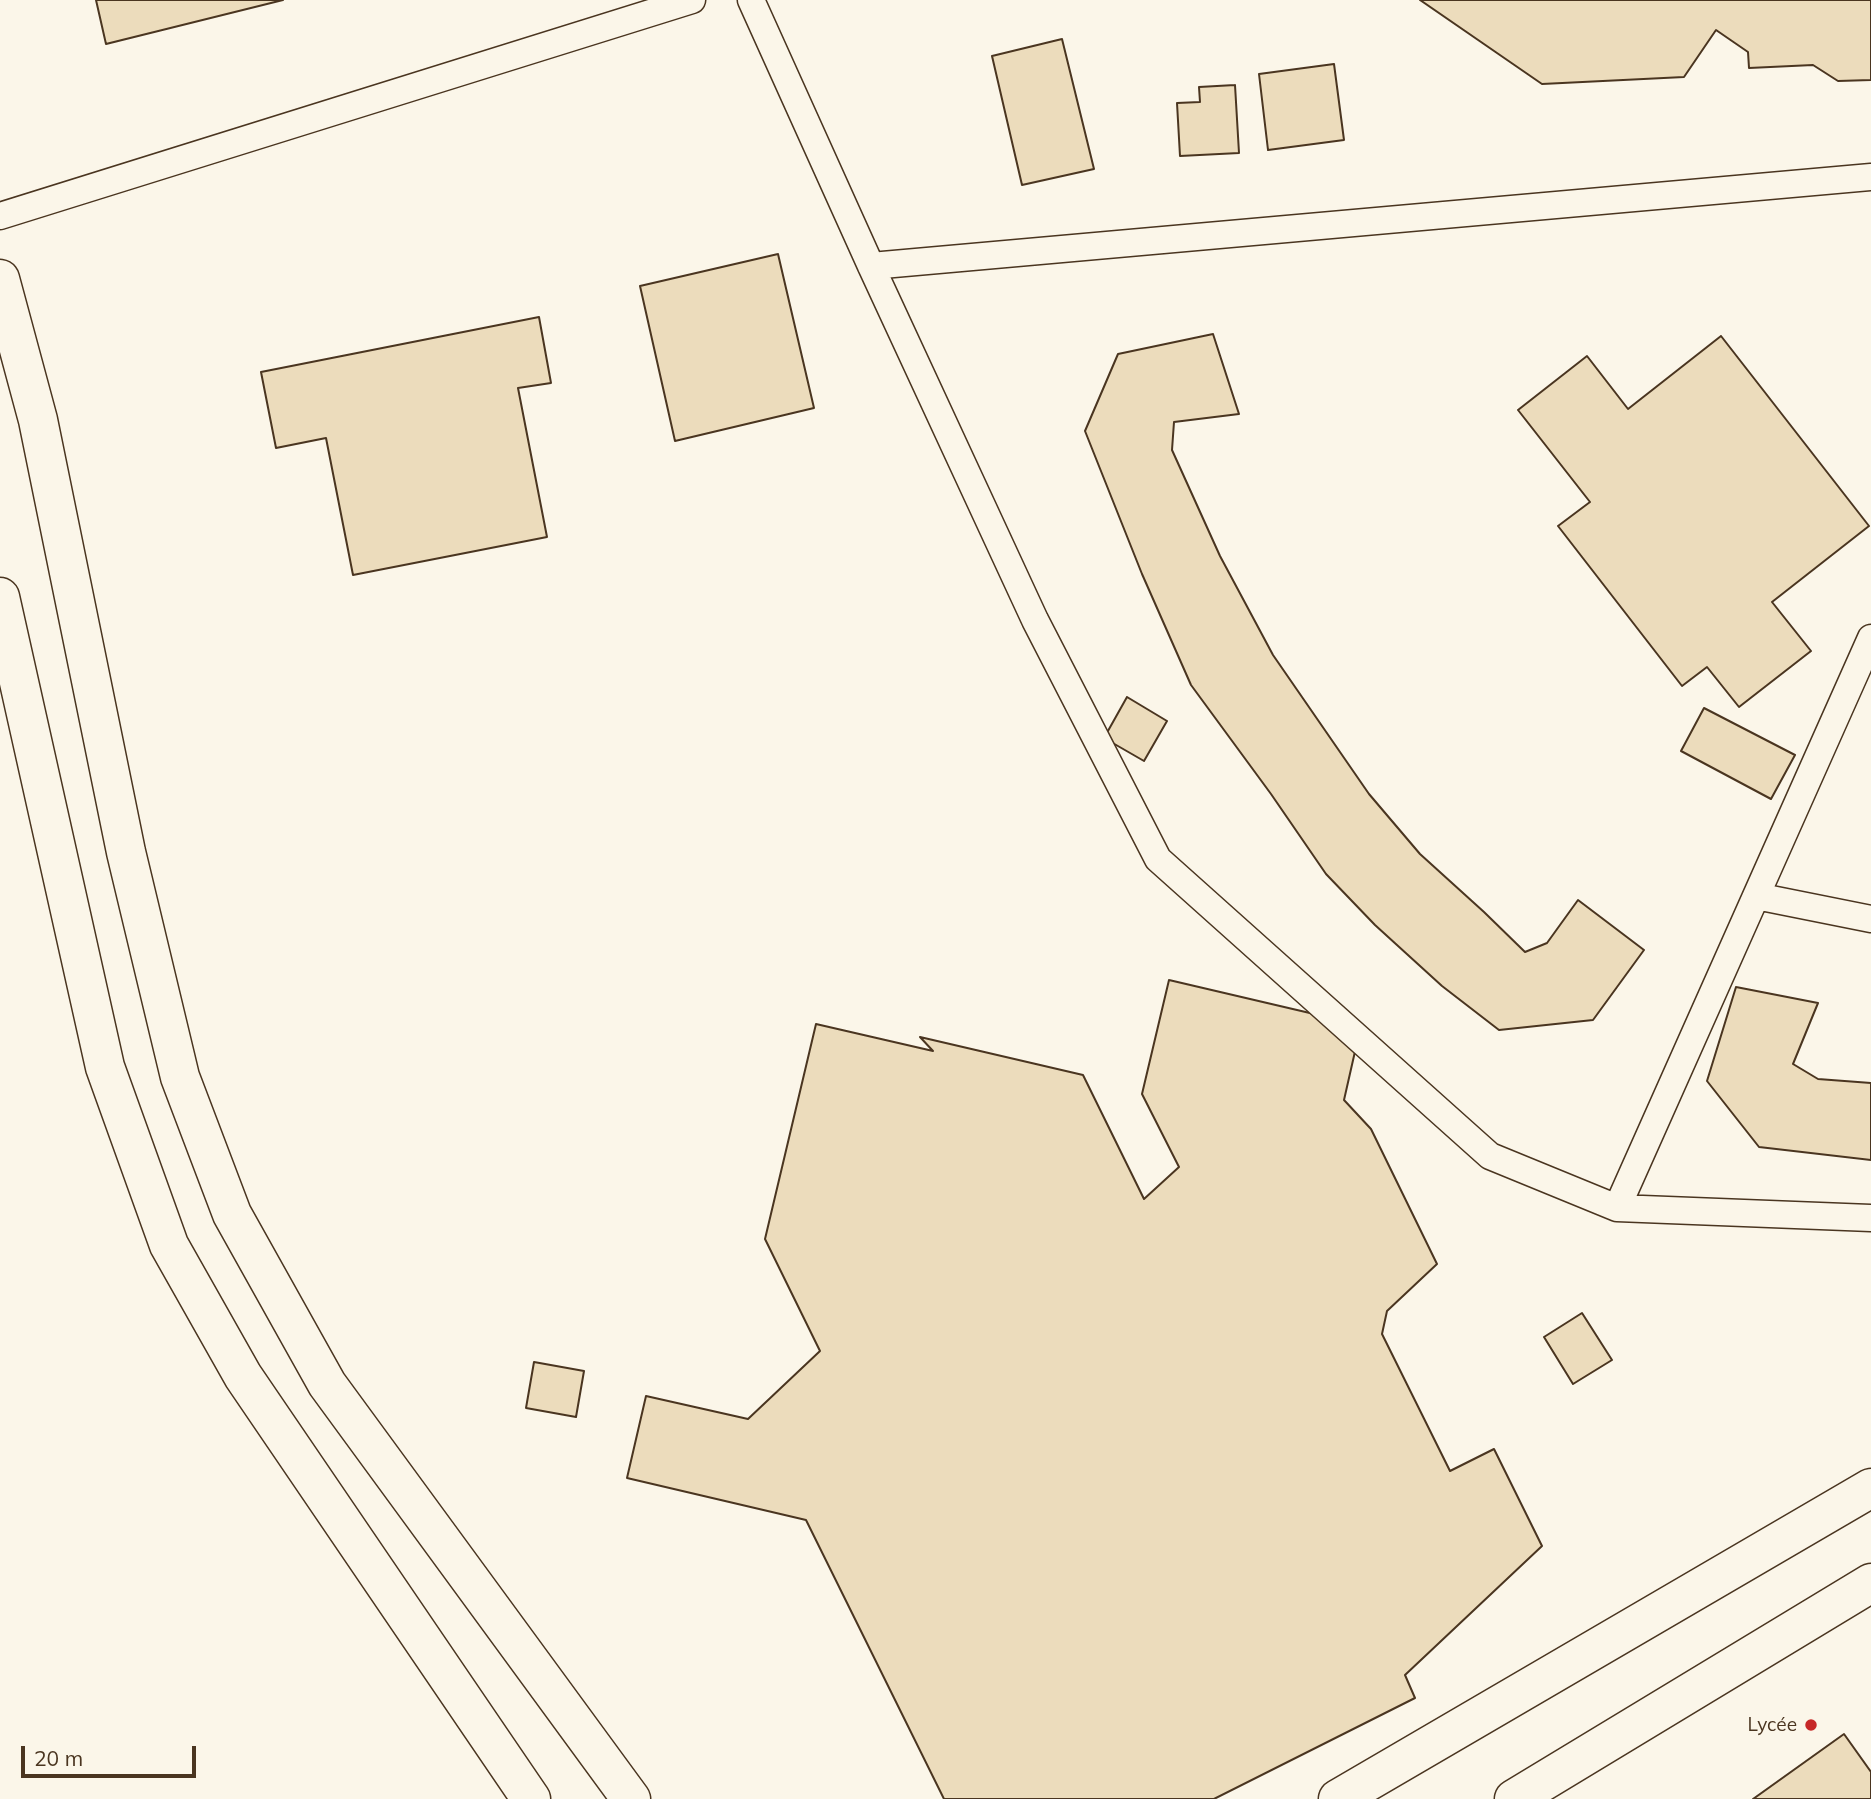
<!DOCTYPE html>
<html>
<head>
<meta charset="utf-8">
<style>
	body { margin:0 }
	#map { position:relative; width:1871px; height:1799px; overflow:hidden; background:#fbf6e9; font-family:Mulish,sans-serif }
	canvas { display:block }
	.scale { position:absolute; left:21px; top:1746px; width:175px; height:32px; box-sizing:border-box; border:4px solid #4a3520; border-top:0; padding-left:9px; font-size:21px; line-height:24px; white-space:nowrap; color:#4a3520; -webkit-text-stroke:5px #fbf6e9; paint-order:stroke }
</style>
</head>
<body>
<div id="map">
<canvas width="1871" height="1799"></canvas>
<div class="scale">20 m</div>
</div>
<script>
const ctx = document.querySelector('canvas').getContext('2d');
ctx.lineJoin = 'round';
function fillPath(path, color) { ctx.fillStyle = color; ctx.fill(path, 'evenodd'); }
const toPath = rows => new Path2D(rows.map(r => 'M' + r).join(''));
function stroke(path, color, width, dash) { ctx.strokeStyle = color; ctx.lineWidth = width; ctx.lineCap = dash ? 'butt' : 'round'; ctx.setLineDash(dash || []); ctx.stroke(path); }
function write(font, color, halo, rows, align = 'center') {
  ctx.font = font + ' Mulish,sans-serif'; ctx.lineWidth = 5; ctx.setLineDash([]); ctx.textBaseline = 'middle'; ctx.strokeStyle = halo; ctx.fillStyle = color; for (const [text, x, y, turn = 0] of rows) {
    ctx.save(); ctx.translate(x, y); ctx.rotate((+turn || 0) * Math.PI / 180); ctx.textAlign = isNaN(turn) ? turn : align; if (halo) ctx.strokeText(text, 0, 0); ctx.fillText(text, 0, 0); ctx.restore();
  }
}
const building = toPath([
	[96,0,283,0,106,44,96,0],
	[1420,0,1871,0,1871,80,1838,81,1813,65,1749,68,1748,52,1716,30,1684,77,1542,84,1420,0],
	[1062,39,1094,169,1022,185,992,56,1062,39],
	[1334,64,1344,140,1268,150,1259,74,1334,64],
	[1235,85,1239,153,1180,156,1177,103,1200,102,1199,87,1235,85],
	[778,254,814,408,675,441,640,286,778,254],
	[539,317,551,383,518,388,547,537,353,575,326,438,276,448,261,372,539,317],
	[1213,334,1239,414,1174,422,1172,450,1220,556,1273,655,1369,794,1420,854,1484,912,1525,952,1547,943,1578,900,1644,950,1593,1020,1499,1030,1442,986,1375,925,1326,874,1271,794,1191,685,1142,574,1085,431,1118,354,1213,334],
	[1721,336,1869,526,1772,602,1811,651,1739,707,1707,667,1682,686,1558,526,1590,502,1518,410,1587,356,1628,409,1721,336],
	[1127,697,1167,721,1144,761,1104,738,1127,697],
	[1704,708,1795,755,1771,799,1681,751,1704,708],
	[1169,980,1361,1025,1344,1100,1371,1129,1437,1264,1387,1311,1382,1334,1450,1471,1494,1449,1542,1546,1405,1675,1415,1698,1214,1799,944,1799,806,1520,627,1478,646,1396,748,1419,820,1351,765,1239,816,1024,933,1051,920,1037,1083,1075,1144,1199,1179,1167,1142,1094,1169,980],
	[1736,987,1818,1003,1793,1064,1818,1079,1871,1083,1871,1160,1759,1147,1707,1081,1736,987],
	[1582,1313,1612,1360,1573,1384,1544,1337,1582,1313],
	[534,1362,584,1371,576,1417,526,1408,534,1362],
	[1844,1734,1871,1772,1871,1799,1753,1799,1844,1734]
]);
fillPath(building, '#ecdcbc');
stroke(building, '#4a3520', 2);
const service = toPath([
	[751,0,871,266,1035,620,1158,859,1490,1156,1617,1208,1871,1218],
	[0,216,692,0],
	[871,266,1871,177],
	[1756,896,1871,919],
	[1617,1208,1871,638]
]);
const minor = toPath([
	[1338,1799,1871,1488],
	[1514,1799,1871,1583]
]);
const tertiary = toPath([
	[0,279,38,420,126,852,180,1077,232,1214,327,1384,631,1799],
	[0,597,105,1067,169,1245,243,1376,531,1799]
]);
stroke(service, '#4a3520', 29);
stroke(minor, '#4a3520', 41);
stroke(tertiary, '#4a3520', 41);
stroke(service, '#fbf6e9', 26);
stroke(minor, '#fbf6e9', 38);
stroke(tertiary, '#fbf6e9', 38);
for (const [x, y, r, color] of [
	[1811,1725,7,"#c62828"]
]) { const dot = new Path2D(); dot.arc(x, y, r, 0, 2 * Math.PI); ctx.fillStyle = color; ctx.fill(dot); stroke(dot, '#fbf6e9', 2.5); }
write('19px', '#4a3520', '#fbf6e9', [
	["Lycée",1797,1725]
], 'right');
</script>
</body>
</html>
